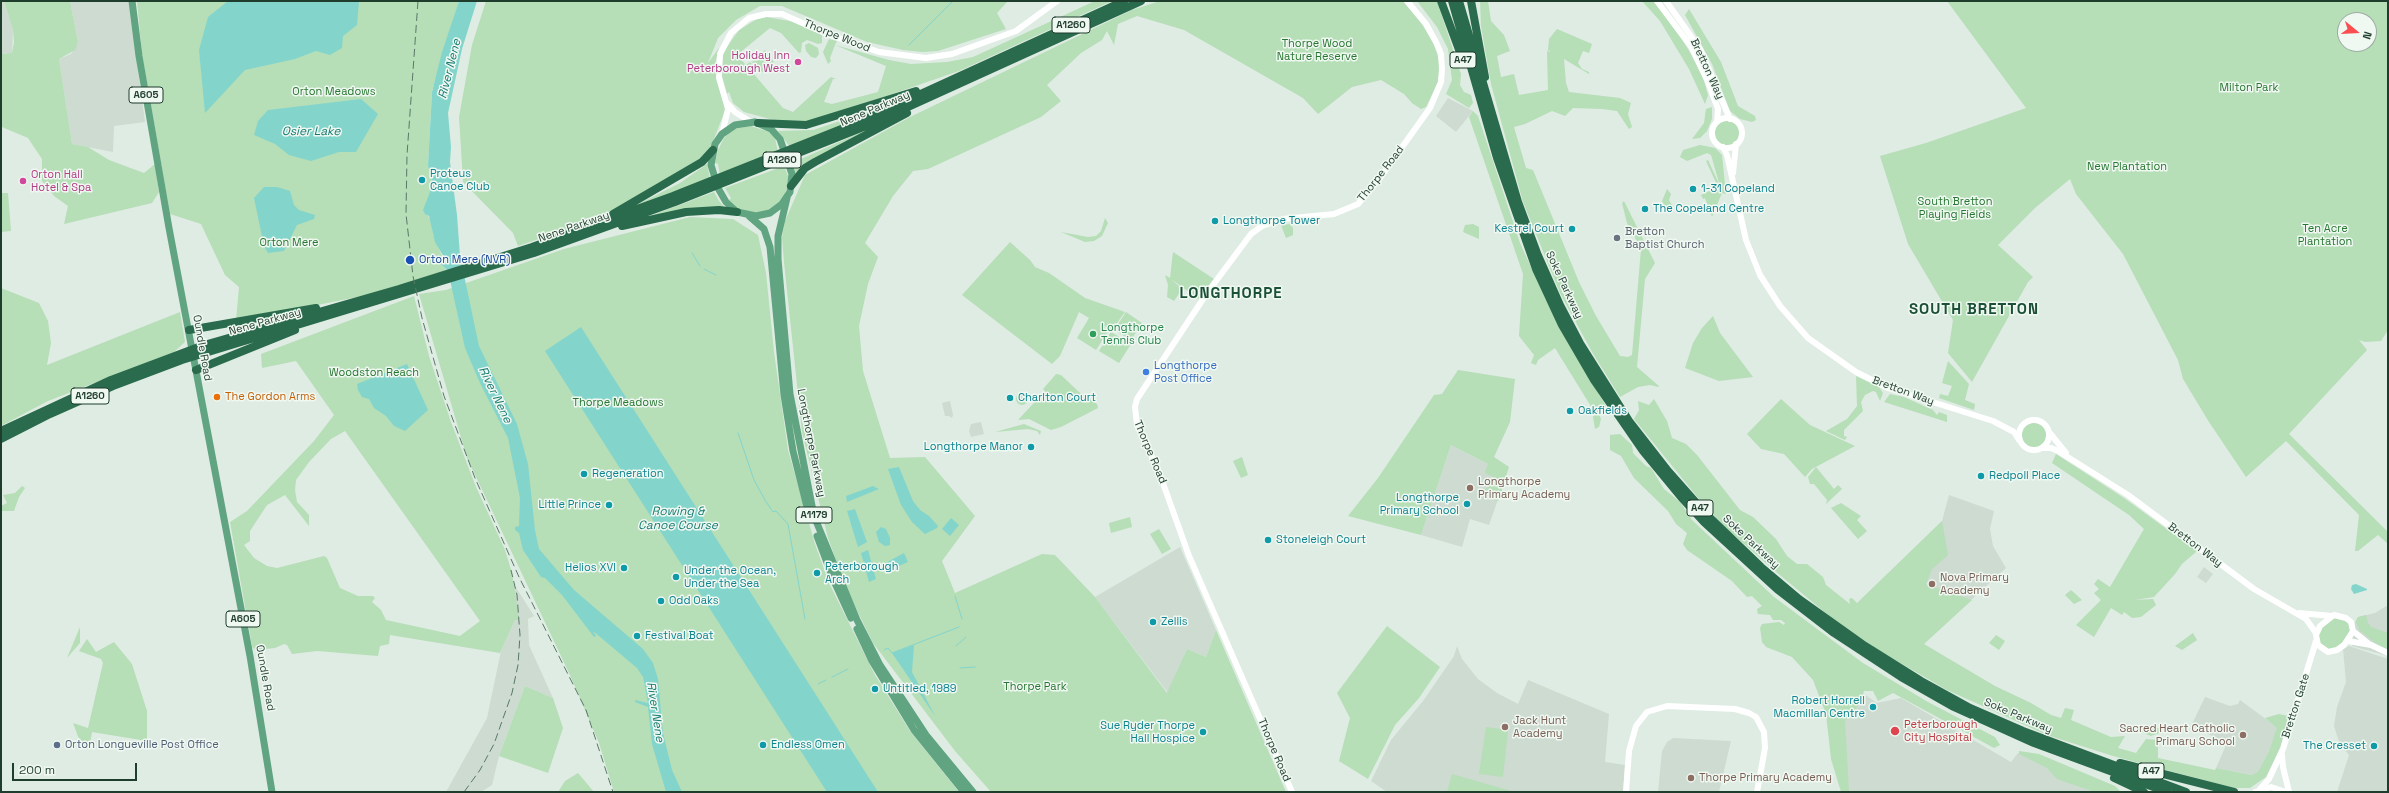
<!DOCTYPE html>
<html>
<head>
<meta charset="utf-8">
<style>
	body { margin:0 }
	#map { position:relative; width:2389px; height:793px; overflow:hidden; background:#dfece3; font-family:"Space Grotesk",sans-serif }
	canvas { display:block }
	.frame { position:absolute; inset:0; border:2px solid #1f3d2d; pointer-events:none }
	.north { position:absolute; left:2337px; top:12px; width:40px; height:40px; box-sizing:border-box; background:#f0f8f2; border:1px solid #9cada3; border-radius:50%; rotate:108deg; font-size:11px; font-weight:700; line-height:16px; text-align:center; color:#1f3d2d }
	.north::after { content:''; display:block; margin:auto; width:14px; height:18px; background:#fa4e51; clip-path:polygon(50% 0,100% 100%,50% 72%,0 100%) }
	.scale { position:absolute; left:12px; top:763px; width:125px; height:18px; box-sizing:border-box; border:2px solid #1f3d2d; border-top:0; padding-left:5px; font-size:12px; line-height:14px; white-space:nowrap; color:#1f3d2d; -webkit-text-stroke:3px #f0f8f2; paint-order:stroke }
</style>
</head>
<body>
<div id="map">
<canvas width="2389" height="793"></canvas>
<div class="frame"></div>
<div class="north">N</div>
<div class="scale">200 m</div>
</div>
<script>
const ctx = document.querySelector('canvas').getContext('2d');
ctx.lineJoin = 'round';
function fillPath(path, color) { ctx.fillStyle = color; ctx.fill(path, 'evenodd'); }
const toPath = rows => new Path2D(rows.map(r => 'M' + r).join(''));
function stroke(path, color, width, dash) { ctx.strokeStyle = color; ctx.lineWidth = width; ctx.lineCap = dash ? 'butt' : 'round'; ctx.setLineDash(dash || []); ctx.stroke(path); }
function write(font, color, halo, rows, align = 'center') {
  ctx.font = font + ' "Space Grotesk",sans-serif'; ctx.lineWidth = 3; ctx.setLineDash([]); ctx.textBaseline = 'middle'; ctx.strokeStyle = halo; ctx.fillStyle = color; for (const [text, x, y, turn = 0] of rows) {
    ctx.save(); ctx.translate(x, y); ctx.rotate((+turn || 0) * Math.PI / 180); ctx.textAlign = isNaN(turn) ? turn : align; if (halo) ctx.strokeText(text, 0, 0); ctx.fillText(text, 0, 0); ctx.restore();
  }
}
fillPath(toPath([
	[1,1,4,1,13,30,12,53,1,54],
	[70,1,129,1,145,122,114,126,113,152,72,144,59,59,71,54,78,42],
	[1448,98,1473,111,1456,132,1436,116],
	[950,401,953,415,952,418,949,416,945,416,942,403],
	[981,422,984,434,971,437,969,431,971,424],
	[1451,445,1507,474,1489,525,1470,519,1462,547,1421,535],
	[1949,495,1994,511,1990,529,1993,546,2006,568,1923,644,1857,604,1942,521],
	[1180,547,1216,630,1206,657,1187,649,1168,693,1095,597],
	[2204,567,2213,574,2206,583,2197,577],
	[510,578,534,616,528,619,529,645,553,698,525,686,499,756,492,785,481,792,446,792,487,718,501,651,515,620],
	[2388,605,2388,656,2352,646,2355,622,2358,617,2375,613],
	[1457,646,1462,659,1478,679,1497,693,1518,704,1528,680,1609,714,1605,762,1625,765,1623,792,1387,792,1371,781,1391,740,1423,701,1454,656],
	[2349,646,2388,659,2388,792,2337,792,2349,755,2340,745,2334,726,2337,707,2346,682,2343,649],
	[1854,674,1864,694,1877,703,1901,698,2011,762,2018,753,2113,792,1842,792,1830,709],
	[2205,697,2230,706,2238,704,2240,700,2278,728,2269,751,2258,773,2253,775,2216,768,2227,743,2191,726],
	[1673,738,1731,741,1719,792,1658,792,1662,751,1667,742]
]), '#cddbd1');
fillPath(toPath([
	[4,1,70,1,78,42,75,50,59,59,72,144,88,147,109,160,144,173,155,164,159,192,152,203,64,224,68,206,54,196,42,181,42,159,28,138,2,127,1,54,12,53,14,42,13,30],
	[137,1,459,1,432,91,428,166,433,184,427,214,432,223,433,234,444,261,437,256,446,270,383,292,236,321,239,287,225,275,201,224,170,214,142,54],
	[486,1,1008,1,997,13,1006,29,938,51,923,52,903,50,867,42,782,6,760,6,736,20,718,38,708,63,719,48,715,64,726,108,710,149,701,161,592,221,518,246,513,233,463,182,459,117,472,45],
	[1095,1,1112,1,959,71,811,122,781,122,744,112,733,103,729,92,727,94,722,76,722,59,724,51,739,30,757,19,766,17,796,22,822,35,822,43,818,44,807,40,802,43,801,52,799,53,781,33,770,28,737,55,746,65,750,62,756,68,752,72,783,108,793,112,831,77,836,79,833,79,824,102,832,104,878,92,886,66,835,45,830,58,831,61,828,64,823,52,829,39,837,41,835,45,889,60,911,64,947,62,973,57],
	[1160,1,1403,1,1422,24,1435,46,1440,64,1438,82,1426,107,1421,109,1412,103,1404,94,1381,80,1352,87,1318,114,1303,98,1184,30,1137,16,1118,24,1114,45,1107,31,1102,40,1081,53,1047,85,1061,101,1041,117,928,169,913,171,893,196,865,243,878,257,868,284,859,326,863,371,890,458,925,457,975,516,942,561,955,593,1042,554,1055,555,1095,597,1167,693,1187,649,1206,657,1216,630,1286,792,991,792,955,751,873,643,847,590,828,538,802,432,784,262,782,237,785,221,805,175,910,117,1132,10],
	[1417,1,1437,1,1461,74,1460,85,1464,92,1471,95,1473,103,1469,108,1446,94,1452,80,1448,49,1437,27],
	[1480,1,1488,1,1491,21,1504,35,1510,51,1497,56,1501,77,1514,74,1519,95,1548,90,1547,51,1551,52,1548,50,1549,39,1557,29,1592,44,1589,53,1583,51,1578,63,1582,69,1589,72,1589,74,1564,59,1566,83,1569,92,1620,98,1631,103,1628,114,1632,127,1629,129,1617,111,1602,109,1573,108,1565,116,1552,111,1525,124,1514,127,1526,168,1533,170,1579,282,1596,316,1620,356,1628,357,1632,355,1641,249,1627,223,1622,203,1624,201,1655,263,1645,279,1637,367,1659,386,1658,387,1650,385,1638,387,1620,397,1592,352,1560,293,1523,202,1491,84,1481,26],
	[1642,1,1653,1,1674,26,1688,49,1703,77,1708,95,1705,104,1689,69,1660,21],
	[1947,1,2388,1,2388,330,2381,341,2365,342,2359,340,2367,350,2289,434,2388,532,2388,544,2378,535,2358,551,2355,551,2359,515,2286,441,2246,477,2209,422,2183,379,2178,360,2123,254,2076,194,2070,179,2035,208,1998,245,2033,277,2028,282,1972,382,1948,353,1953,320,1908,244,1880,156,1926,143,2026,108],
	[2345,20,2369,20,2369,44,2345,44],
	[1689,9,1721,62,1738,106,1755,116,1756,120,1752,122,1740,119,1730,111,1712,64,1685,15],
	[809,43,818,48,819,54,816,58,811,57,806,51,805,45],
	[765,50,774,62,762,72,752,62],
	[903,100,790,147,778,131,813,130],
	[1712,107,1712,119,1707,131,1700,138,1692,139,1704,123,1706,109],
	[1473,111,1478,116,1520,243,1545,298,1571,348,1606,406,1598,412,1601,419,1599,427,1595,429,1593,417,1595,413,1555,348,1538,360,1536,365,1531,363,1534,355,1519,336,1523,274,1469,117],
	'1712 133a15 15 0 1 1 30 0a15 15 0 1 1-30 0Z',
	[884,122,796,177,792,163],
	[751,126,769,132,775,138,778,152,720,176,718,164,715,163,718,150,724,138,733,129],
	[1700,145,1715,148,1722,155,1726,194,1722,193,1711,155,1707,153,1687,161,1680,157,1683,150],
	[1708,160,1720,186,1722,193,1712,217,1705,198,1703,199,1701,195,1718,187,1706,161],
	[707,164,710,179,617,215,680,183],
	[784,166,788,176,790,176,785,194,779,204,762,214,740,210,729,200,731,198,725,188],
	[1667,189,1671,194,1669,200,1673,207,1667,210,1662,201],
	[714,192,719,201,726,209,642,219],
	[1,193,8,193,11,231,1,232],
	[690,217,733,219,758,235,766,273,774,352,788,450,815,544,829,583,875,675,910,731,959,792,614,792,599,743,570,675,467,458,419,294,446,290,564,249],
	[1105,218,1108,223,1102,236,1094,241,1085,242,1061,232,1088,237,1096,236,1101,231],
	[1290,224,1293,228,1293,235,1286,238,1281,225],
	[1473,224,1479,227,1479,239,1463,232,1465,225],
	[1010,242,1030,260,1035,267,1049,273,1085,298,1125,312,1112,330,1098,323,1109,330,1096,350,1077,338,1089,318,1079,312,1060,356,1052,364,962,295],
	[1173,252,1214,279,1200,300,1171,279,1182,289,1174,301,1167,297,1168,285,1165,275,1170,278],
	[1,288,39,303,48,321,51,343,47,365,180,312,185,342,174,352,48,401,1,426],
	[414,296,429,356,451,422,476,487,505,550,512,573,519,620,515,620,500,653,390,635,389,644,380,646,378,656,317,651,292,654,287,645,284,644,275,648,256,650,252,647,251,640,230,522,247,511,314,441,334,415,296,361,262,368,261,354],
	[345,431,480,621,460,636,386,620,381,610,372,602,375,598,373,596,358,596,340,588,327,558,324,556,277,568,267,566,254,558,244,545,250,541,250,531,267,505,285,495,309,526,309,515,297,502,295,490,296,480,309,462,331,439],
	[1126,312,1142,323,1131,340,1114,330],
	[1713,316,1720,333,1753,377,1719,381,1685,368,1693,343,1702,328],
	[1111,332,1131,344,1119,363,1099,351],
	[1948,361,1969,384,1965,400,1975,404,1974,410,1939,398,1940,394,1948,396,1952,386,1942,383],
	[1458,370,1515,379,1510,422,1494,457,1509,467,1504,482,1487,474,1485,472,1488,464,1451,445,1421,535,1348,516,1378,478,1434,395,1442,394],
	[1056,374,1061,375,1079,392,1097,404,1098,408,1061,427,1051,430,1029,419,1018,420,1045,391,1043,389],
	[1856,376,1879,387,1883,393,1880,401,1876,392,1873,391,1865,395,1861,402,1863,411,1844,430,1844,436,1847,437,1845,440,1826,431,1847,419,1857,406],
	'1016 399a6 6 0 1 1 12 0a6 6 0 1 1-12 0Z',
	[1890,394,1904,397,1933,410,1937,415,1939,412,1947,415,1947,422,1884,402],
	[1654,399,1667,421,1672,438,1686,444,1697,455,1740,510,1753,517,1776,539,1787,556,1797,564,1807,564,1823,577,1826,585,1850,604,1849,599,1852,598,1857,603,1942,521,1948,555,1932,569,1926,584,1972,600,1924,644,1995,686,2031,703,2051,715,2061,718,2065,708,2074,710,2071,720,2111,737,2125,736,2118,748,2136,753,2146,739,2158,740,2158,758,2215,770,2216,768,2252,775,2258,772,2269,751,2277,728,2265,718,2279,714,2288,716,2281,746,2266,777,2250,788,2234,788,2113,756,2047,735,1947,690,1878,650,1833,619,1775,571,1728,530,1699,499,1634,419,1639,410,1638,401,1649,405],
	[1781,399,1810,425,1855,446,1812,469,1805,477,1784,454,1761,449,1747,434],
	'2019 435a15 15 0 1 1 30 0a15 15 0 1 1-30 0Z',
	[1024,424,1041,431,1040,435,1037,431,1028,429,995,432],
	[1620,434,1632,445,1633,453,1646,466,1651,468,1664,489,1680,502,1692,520,1774,597,1863,663,1928,702,1995,737,2000,745,1994,748,1893,693,1878,701,1873,691,1864,691,1856,709,1845,721,1849,792,1841,792,1831,759,1826,714,1813,680,1792,657,1766,647,1762,642,1760,628,1762,624,1779,622,1784,625,1785,623,1781,620,1773,620,1770,615,1758,614,1757,609,1762,606,1752,596,1747,597,1732,581,1687,550,1683,544,1687,533,1676,524,1668,511,1634,478,1621,456,1610,450,1610,435],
	[2056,454,2124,498,2197,551,2182,564,2175,574,2154,597,2134,600,2153,599,2156,605,2141,617,2132,618,2124,612,2122,615,2111,608,2094,637,2076,625,2101,600,2094,593,2099,589,2094,584,2098,579,2110,587,2144,529,2129,515,2052,463],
	[1242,457,1248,475,1241,478,1233,461],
	[1816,467,1834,489,1838,485,1842,489,1826,504,1827,500,1814,484,1810,484,1808,477],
	[1491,480,1504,484,1498,501,1491,499,1481,493,1489,486],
	[22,486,25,488,19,497,14,511,1,511,1,506,7,503,3,495,15,493],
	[1841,503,1861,516,1857,520,1867,531,1858,539,1831,508],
	[1130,517,1132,527,1111,533,1109,523],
	[1159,529,1171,549,1162,554,1150,534],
	[2071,590,2082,600,2074,604,2065,595],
	[2340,615,2353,628,2337,650,2322,648,2316,635,2320,626],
	[2366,615,2368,623,2371,627,2388,633,2388,649,2378,645,2359,630,2356,621,2358,617],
	[1387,626,1440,667,1419,698,1395,725,1368,779,1339,761,1350,718,1337,693],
	[80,627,80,643,67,658],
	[2193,633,2197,640,2182,650,2175,646],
	[1996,635,2005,641,1999,650,1989,643],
	[87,639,96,652,114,642,132,664,147,711,147,741,92,732,89,749,82,747,73,723,88,728,103,663,101,659,79,651],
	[525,686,553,698,563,728,548,773,499,756],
	[1486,727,1508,730,1503,777,1479,774],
	[2143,728,2160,728,2160,733,2151,736,2146,734,2142,732],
	[2019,751,2039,754,2115,786,2121,792,2095,792,2057,779,2047,768,2019,754],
	[578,773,594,792,558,792,565,781],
	[1452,774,1515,792,1447,792]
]), '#b6deb7');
fillPath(toPath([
	[228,1,359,1,357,25,343,36,342,48,330,55,316,51,295,59,245,70,205,113,199,50,208,17],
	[459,1,477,1,462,49,448,113,451,147,450,162,457,215,460,256,479,346,517,424,528,464,535,530,539,549,574,590,643,649,653,663,658,679,663,733,672,770,682,792,666,792,652,744,648,707,635,702,635,700,648,703,643,677,637,668,593,631,596,636,594,637,562,595,545,578,541,577,523,550,519,533,515,530,515,527,519,526,520,498,508,438,480,383,465,348,448,271,435,258,437,256,442,261,445,259,435,242,429,216,425,214,423,210,433,184,428,166,432,92,442,52],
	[361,99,378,114,356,152,339,152,311,161,289,155,275,144,254,135,258,121,268,110],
	[264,187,277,187,290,191,294,205,299,210,315,215,314,219,297,225,284,251,268,253,264,246,254,198],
	[581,327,811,687,878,792,827,792,545,351],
	[407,364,428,410,405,431,394,426,386,416,374,408,369,399,362,397,358,390,357,384],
	[899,467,913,501,920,510,929,516,938,526,937,528,925,534,912,522,901,505,888,469],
	[873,486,879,489,847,502,846,496],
	[855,509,867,542,858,547,847,511],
	[951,518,959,525,950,536,942,529],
	[881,527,886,529,890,538,890,545,885,546,879,542,876,532],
	[868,550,876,579,869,582,861,553],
	[904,553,908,562,885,572,882,565],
	[2356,584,2367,589,2367,590,2354,594,2351,589,2352,585],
	[914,645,912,672,935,716,892,653]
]), '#83d5cc');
stroke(toPath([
	[909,45,953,1],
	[692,253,700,266],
	[704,269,716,275],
	[738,433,754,480,765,500,773,512,776,511,788,524,805,619],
	[955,596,962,619],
	[956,646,966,637],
	[884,650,888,648,892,653,959,627],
	[960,668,975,667],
	[832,677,848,669],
	[818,684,826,680]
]), '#83d5cc', 1);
stroke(toPath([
	[1657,1,1692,48,1708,82,1718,109,1717,122],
	[1666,1,1700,49,1730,119],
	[727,103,735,112,751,122],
	'1712 133a15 15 0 1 1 30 0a15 15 0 1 1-30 0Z',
	[722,134,728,109,719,78,720,54,731,33,749,18,766,14,782,14,827,34,879,52,926,58,952,54,1016,31,1057,1],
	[1723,147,1727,155,1746,240,1760,275,1780,306,1808,338,1856,372,1888,388,1993,421,2014,432,2019,440],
	[1733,173,1736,144],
	'2019 435a15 15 0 1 1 30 0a15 15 0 1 1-30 0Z',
	[2049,432,2066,453],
	[2042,448,2051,448,2058,451,2128,495,2254,589,2306,619,2316,633],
	[2299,613,2332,616],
	[2334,615,2346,618,2351,622,2353,631,2344,645,2337,650,2328,652,2318,645,2316,635,2320,626,2334,615],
	[2353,631,2369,644],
	[2348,641,2371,645,2388,653],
	[2282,755,2283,767,2289,792],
	[2260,789,2269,779,2283,749,2316,641],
	[1292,792,1189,556,1159,472,1137,425,1135,407,1137,399,1207,293,1251,234,1262,226,1283,219,1334,214,1358,204,1380,178,1430,108,1441,82,1442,69,1441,54,1436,42,1426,24,1407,1],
	[1626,792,1629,751,1636,726,1647,712,1667,706,1735,709,1749,713,1756,717,1764,732,1765,748,1757,792],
	[2255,792,2271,787,2286,792]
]), '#fff', 6);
stroke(toPath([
	[132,1,139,56,169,228,250,656,272,792],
	[755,122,771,129,780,139,792,174,790,192,782,204,770,213,756,216,737,212,726,202,718,188,711,165,715,144,722,134,735,125,755,122],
	[787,198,778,236,778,259,790,394,814,516,857,620,880,665,926,735,973,792],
	[749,216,764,229,770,247,784,395,793,451,808,511],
	[817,536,834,581,851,618],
	[857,629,872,661,914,730,964,792]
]), '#61a481', 7);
stroke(toPath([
	[1441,1,1464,63],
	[1452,1,1497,158,1536,269,1562,325,1594,380,1643,451,1681,497,1704,522,1777,589,1834,633,1901,677,1952,706,2034,743,2167,792],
	[1459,1,1518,202,1537,253,1560,305,1581,345,1629,421,1668,471,1707,515,1761,567,1799,599,1865,646,1921,681,1970,708,2023,731,2186,792],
	[1471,1,1485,77],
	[758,123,806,125,916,91],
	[791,186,805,168,815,162,907,113],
	[613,214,702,162,713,150],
	[622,226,686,212,719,210,737,212],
	[189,330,316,308],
	[196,370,295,330],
	[1,431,111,380,204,345,399,289,532,247,673,196,864,120,1124,1],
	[1,439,50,414,113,386,182,360,534,253,675,202,866,126,1141,1],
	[2120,763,2234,792],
	[2114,778,2144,792]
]), '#296b4c', 8);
stroke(toPath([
	[418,1,407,155,406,214,413,276,422,318,444,396,475,478,519,577,586,710,613,792],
	[464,792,480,770,494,744,512,693,518,665,520,635,517,595,511,570]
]), '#597868', 1, [8, 4]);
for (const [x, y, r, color] of [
	[798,62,4,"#d1479c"],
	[422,180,4,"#0f9aa8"],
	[23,181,4,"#d1479c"],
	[1693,189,4,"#0f9aa8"],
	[1645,209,4,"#0f9aa8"],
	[1215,221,4,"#0f9aa8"],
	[1572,229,4,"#0f9aa8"],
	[1617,238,4,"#6b7280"],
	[410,260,5,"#1a4fb4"],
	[1093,334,4,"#2e9e5b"],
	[1146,372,4,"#3f7fe0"],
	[217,397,4,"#e8710a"],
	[1010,398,4,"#0f9aa8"],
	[1570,411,4,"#0f9aa8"],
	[1031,447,4,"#0f9aa8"],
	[584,474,4,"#0f9aa8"],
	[1981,476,4,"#0f9aa8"],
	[1470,488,4,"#8d6e63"],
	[1467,504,4,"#0f9aa8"],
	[609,505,4,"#0f9aa8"],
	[1268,540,4,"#0f9aa8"],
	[624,568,4,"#0f9aa8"],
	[817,573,4,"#0f9aa8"],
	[676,577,4,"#0f9aa8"],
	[1932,584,4,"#8d6e63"],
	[661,601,4,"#0f9aa8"],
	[1153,622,4,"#0f9aa8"],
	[637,636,4,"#0f9aa8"],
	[875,689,4,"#0f9aa8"],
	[1873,707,4,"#0f9aa8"],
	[1505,727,4,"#8d6e63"],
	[1895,731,5,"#e0444e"],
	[1203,732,4,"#0f9aa8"],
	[2243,735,4,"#8d6e63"],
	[57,745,4,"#5c6f8a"],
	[763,745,4,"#0f9aa8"],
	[2374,746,4,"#0f9aa8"],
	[1691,778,4,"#8d6e63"]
]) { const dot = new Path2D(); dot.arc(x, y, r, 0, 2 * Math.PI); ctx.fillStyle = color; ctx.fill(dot); stroke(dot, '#f0f8f2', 1.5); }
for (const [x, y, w] of [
	[1071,25,38],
	[1463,60,26],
	[146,95,34],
	[782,160,38],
	[90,396,38],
	[1700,508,26],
	[814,515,36],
	[243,619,34],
	[2151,771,26]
]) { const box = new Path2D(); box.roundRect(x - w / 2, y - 8, w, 16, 3); ctx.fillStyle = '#f0f8f2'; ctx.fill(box); stroke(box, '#1f3d2d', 1); }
write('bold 10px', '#1f3d2d', null, [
	["A1260",1071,25],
	["A47",1463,60],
	["A605",146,95],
	["A1260",782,160],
	["A1260",90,396],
	["A47",1700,508],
	["A1179",814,515],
	["A605",243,619],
	["A47",2151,771]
]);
write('11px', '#1f3d2d', '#f0f8f2', [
	["Thorpe Wood",837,36,22],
	["Bretton Way",1707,69,65],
	["Nene Parkway",875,109,-23],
	["Thorpe Road",1381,174,-52],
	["Nene Parkway",574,227,-19],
	["Soke Parkway",1564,285,65],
	["Nene Parkway",265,322,-16],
	["Oundle Road",202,348,80],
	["Bretton Way",1903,391,20],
	["Longthorpe Parkway",811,443,79],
	["Thorpe Road",1150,452,67],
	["Soke Parkway",1751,542,43],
	["Bretton Way",2195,545,37],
	["Oundle Road",265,678,80],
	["Bretton Gate",2296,706,-72],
	["Soke Parkway",2018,716,23],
	["Thorpe Road",1274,750,67]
]);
write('11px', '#277631', '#f0f8f2', [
	["Thorpe Wood",1317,44],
	["Nature Reserve",1317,57],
	["Milton Park",2249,88],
	["Orton Meadows",334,92],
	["New Plantation",2127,167],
	["South Bretton",1955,202],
	["Playing Fields",1955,215],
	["Ten Acre",2325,229],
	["Plantation",2325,242],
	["Orton Mere",289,243],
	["Woodston Reach",374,373],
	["Thorpe Meadows",618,403],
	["Thorpe Park",1035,687]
]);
write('11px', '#b23c85', '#f0f8f2', [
	["Holiday Inn",790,56],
	["Peterborough West",790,69],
	["Orton Hall",31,175,"left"],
	["Hotel & Spa",31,188,"left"]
], 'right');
write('11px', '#0d838f', '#f0f8f2', [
	["Proteus",430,174],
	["Canoe Club",430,187],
	["1-31 Copeland",1701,189],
	["The Copeland Centre",1653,209],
	["Longthorpe Tower",1223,221],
	["Kestrel Court",1564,229,"right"],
	["Charlton Court",1018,398],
	["Oakfields",1578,411],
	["Longthorpe Manor",1023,447,"right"],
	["Regeneration",592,474],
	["Redpoll Place",1989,476],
	["Longthorpe",1459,498,"right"],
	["Primary School",1459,511,"right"],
	["Little Prince",601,505,"right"],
	["Stoneleigh Court",1276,540],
	["Peterborough",825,567],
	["Arch",825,580],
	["Helios XVI",616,568,"right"],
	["Under the Ocean,",684,571],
	["Under the Sea",684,584],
	["Odd Oaks",669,601],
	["Zellis",1161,622],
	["Festival Boat",645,636],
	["Untitled, 1989",883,689],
	["Robert Horrell",1865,701,"right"],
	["Macmillan Centre",1865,714,"right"],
	["Sue Ryder Thorpe",1195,726,"right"],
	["Hall Hospice",1195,739,"right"],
	["Endless Omen",771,745],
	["The Cresset",2366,746,"right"]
], 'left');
write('11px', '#5b616d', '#f0f8f2', [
	["Bretton",1625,232],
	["Baptist Church",1625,245]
], 'left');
write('11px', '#164399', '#f0f8f2', [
	["Orton Mere (NVR)",419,260]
], 'left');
write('11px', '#27864d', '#f0f8f2', [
	["Longthorpe",1101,328],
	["Tennis Club",1101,341]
], 'left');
write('11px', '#366cbe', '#f0f8f2', [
	["Longthorpe",1154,366],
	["Post Office",1154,379]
], 'left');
write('11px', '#c56008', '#f0f8f2', [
	["The Gordon Arms",225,397]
], 'left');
write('11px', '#785e54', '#f0f8f2', [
	["Longthorpe",1478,482],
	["Primary Academy",1478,495],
	["Nova Primary",1940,578],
	["Academy",1940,591],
	["Jack Hunt",1513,721],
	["Academy",1513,734],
	["Sacred Heart Catholic",2235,729,"right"],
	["Primary School",2235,742,"right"],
	["Thorpe Primary Academy",1699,778]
], 'left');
write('11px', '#be3a42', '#f0f8f2', [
	["Peterborough",1904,725],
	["City Hospital",1904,738]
], 'left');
write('11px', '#4e5e75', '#f0f8f2', [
	["Orton Longueville Post Office",65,745]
], 'left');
write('italic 12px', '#167c72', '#f0f8f2', [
	["River Nene",450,69,-76],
	["Osier Lake",311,132],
	["River Nene",495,395,64],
	["Rowing &",678,512],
	["Canoe Course",678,526],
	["River Nene",655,712,81]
]);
ctx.letterSpacing = '1px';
write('bold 15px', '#1a5035', '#f0f8f2', [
	["LONGTHORPE",1231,294],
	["SOUTH BRETTON",1974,310]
]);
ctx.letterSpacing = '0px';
</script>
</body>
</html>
